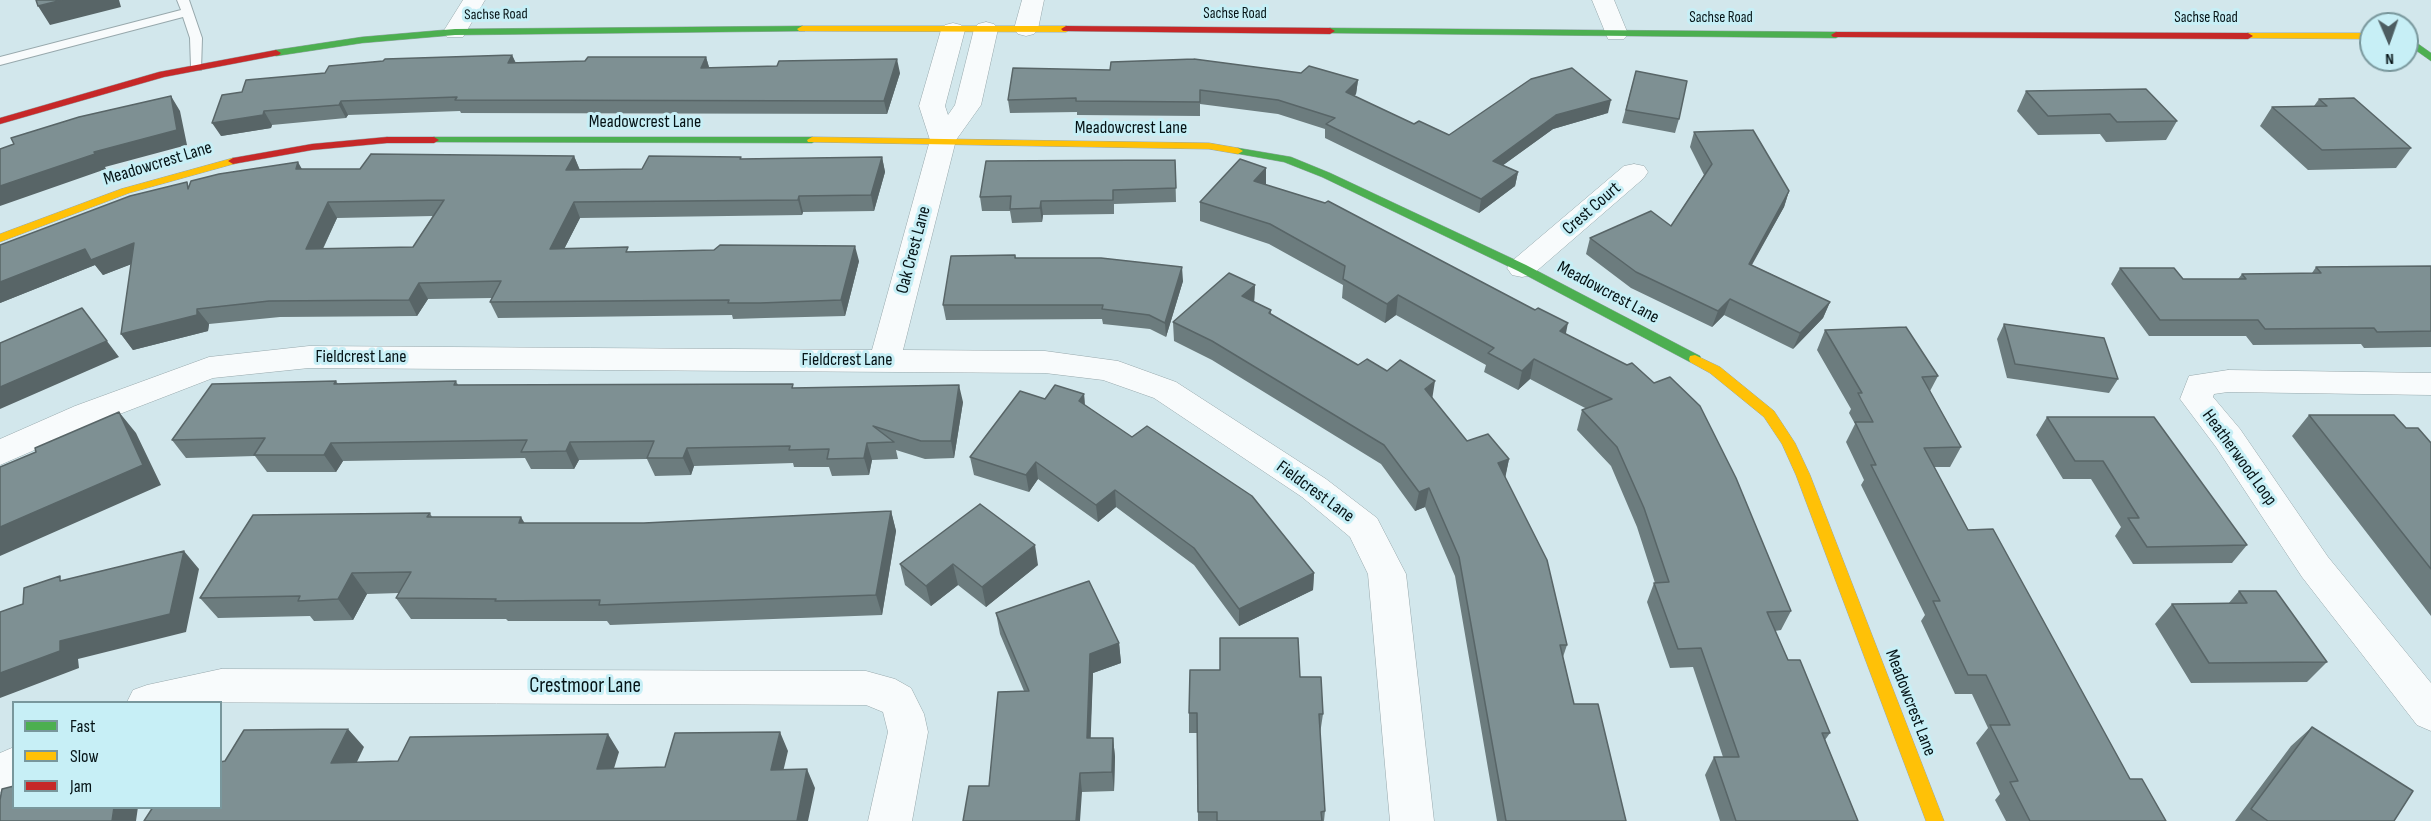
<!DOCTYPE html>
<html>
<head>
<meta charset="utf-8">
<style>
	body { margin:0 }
	#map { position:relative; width:2431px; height:821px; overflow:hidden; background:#d2e7ec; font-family:"Sofia Sans Condensed",sans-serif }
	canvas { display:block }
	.legend { position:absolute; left:12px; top:701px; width:210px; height:108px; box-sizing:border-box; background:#c7eff6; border:2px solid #79979c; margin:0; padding:8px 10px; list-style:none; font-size:18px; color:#051316 }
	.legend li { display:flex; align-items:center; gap:12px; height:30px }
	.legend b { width:30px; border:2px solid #79979c }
	.north { position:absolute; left:2359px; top:12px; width:60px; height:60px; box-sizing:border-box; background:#c7eff6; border:2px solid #79979c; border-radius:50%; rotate:178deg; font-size:16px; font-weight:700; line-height:24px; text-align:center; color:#051316 }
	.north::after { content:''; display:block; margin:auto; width:21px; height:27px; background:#4d5d61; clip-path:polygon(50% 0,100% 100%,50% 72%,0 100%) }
</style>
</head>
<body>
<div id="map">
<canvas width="2431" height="821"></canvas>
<ul class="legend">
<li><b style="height:8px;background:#4caf50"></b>Fast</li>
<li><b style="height:8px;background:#ffc107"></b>Slow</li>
<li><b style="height:8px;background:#c62828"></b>Jam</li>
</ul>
<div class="north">N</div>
</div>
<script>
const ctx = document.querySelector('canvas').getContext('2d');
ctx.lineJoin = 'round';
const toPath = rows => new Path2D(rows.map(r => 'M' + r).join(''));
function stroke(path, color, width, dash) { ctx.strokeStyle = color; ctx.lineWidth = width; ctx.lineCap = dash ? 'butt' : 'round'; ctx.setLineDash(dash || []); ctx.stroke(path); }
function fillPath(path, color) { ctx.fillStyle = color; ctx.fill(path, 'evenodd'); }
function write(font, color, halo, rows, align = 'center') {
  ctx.font = font + ' "Sofia Sans Condensed",sans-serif'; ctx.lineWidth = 6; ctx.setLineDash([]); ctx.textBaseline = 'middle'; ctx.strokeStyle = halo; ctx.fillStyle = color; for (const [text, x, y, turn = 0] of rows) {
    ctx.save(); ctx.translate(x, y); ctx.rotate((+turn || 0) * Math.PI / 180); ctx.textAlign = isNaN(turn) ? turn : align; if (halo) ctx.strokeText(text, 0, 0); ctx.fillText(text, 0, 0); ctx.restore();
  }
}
const lane = toPath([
	[177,0,189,0,202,38,201,70,193,70,191,67,190,38,183,17,0,65,0,57,181,10,177,0]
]);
const street = toPath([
	[463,0,485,0,463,37,447,37,443,32,463,0],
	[1022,0,1044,0,1038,29,1034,34,1026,36,1018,34,1014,29,1022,0],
	[1592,0,1614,0,1628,34,1624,39,1608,39,1592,0],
	[986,22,994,24,998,29,981,105,956,140,903,350,1045,351,1118,361,1176,382,1326,479,1377,518,1406,574,1434,821,1390,821,1368,574,1350,537,1302,497,1154,398,1103,380,1045,373,309,368,213,378,99,422,0,465,0,439,75,406,209,357,309,346,872,350,930,140,919,106,941,30,945,25,953,23,961,25,965,30,945,106,948,115,955,105,974,29,978,24,986,22],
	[1634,164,1644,166,1648,172,1644,178,1532,275,1522,277,1512,275,1507,268,1512,261,1624,166,1634,164],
	[2228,370,2431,373,2431,395,2228,392,2214,394,2213,397,2240,429,2328,557,2431,683,2431,731,2417,725,2302,577,2216,447,2180,399,2189,376,2228,370],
	[221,669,866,671,895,679,911,688,924,714,928,732,912,821,868,821,888,732,883,712,866,705,127,702,133,690,147,685,221,669],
	[14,747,14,787,0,792,0,753,14,747]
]);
const fast = toPath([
	[802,26,807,29,805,31,455,35,362,43,276,56,271,53,276,50,362,37,455,29,802,26],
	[1330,28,1836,32,1841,35,1836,38,1327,33,1325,31,1330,28],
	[2407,36,2431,53,2431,61,2407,44,2407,36],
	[434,137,812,137,817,140,812,143,430,142,429,140,434,137],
	[1238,148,1291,157,1330,173,1526,265,1700,356,1701,359,1700,362,1690,362,1518,271,1322,177,1284,162,1234,153,1234,149,1238,148]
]);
const slow = toPath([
	[802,26,1066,26,1071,29,1066,32,799,31,797,29,802,26],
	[2248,33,2371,33,2371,39,2245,38,2245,34,2248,33],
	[812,137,1209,143,1238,148,1243,151,1238,154,1209,149,808,142,807,140,812,137],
	[233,158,237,159,237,163,129,193,0,242,0,234,121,189,233,158],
	[1695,355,1720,367,1774,411,1795,443,1810,475,1944,821,1926,821,1796,475,1782,444,1764,417,1710,373,1690,362,1689,359,1690,356,1695,355]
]);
const jam = toPath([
	[1066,26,1330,28,1335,31,1330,34,1063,31,1061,29,1066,26],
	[1836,32,2248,33,2253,36,2248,39,1833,37,1831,35,1836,32],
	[276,50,281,53,279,55,164,77,0,124,0,118,159,72,276,50],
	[387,137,434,137,439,140,434,143,387,143,312,150,233,164,228,161,233,158,312,144,387,137]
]);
stroke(lane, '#97a8ac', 2);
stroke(street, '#97a8ac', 1);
stroke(fast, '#97a8ac', 1);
stroke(slow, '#97a8ac', 1);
stroke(jam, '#97a8ac', 1);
fillPath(lane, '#f8fbfc');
fillPath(street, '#f8fbfc');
fillPath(fast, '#4caf50');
fillPath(slow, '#ffc107');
fillPath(jam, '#c62828');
fillPath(toPath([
	[512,55,516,63,706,57,709,67,900,73,887,114,461,113,460,111,348,115,346,118,272,125,271,128,221,136,242,92,325,73],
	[1636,71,1679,119,1675,133,1622,123],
	[1358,80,1356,94,1354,96,1414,124,1449,135,1608,113,1553,129,1503,165,1518,172,1515,186,1479,213,1325,138,1325,129,1278,114,1200,104,1200,116,1077,115,1077,112,1010,113,1008,100],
	[2026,91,2177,121,2166,140,2106,142,2100,134,2038,135,2017,111],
	[2319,99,2411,148,2396,168,2308,170,2260,126,2272,107,2314,106],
	[1694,132,1789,191,1784,207,1752,265,1830,302,1823,318,1793,349,1724,315,1712,327,1631,288,1586,254,1590,238,1671,226,1704,175,1690,147],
	[574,156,580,170,642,169,742,159,882,157,885,172,874,211,803,212,802,215,580,218,564,249,859,261,845,316,765,318,733,319,732,315,498,318,490,302,492,298,428,299,417,316,280,317,209,324,208,331,133,350,121,334,131,264,103,275,95,265,0,303,0,245,189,186,302,169,360,169],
	[433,216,413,247,323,249,337,218],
	[1175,160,1176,202,1114,204,1114,214,1043,215,1042,222,1012,223,1010,211,982,211,980,197],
	[1266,168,1266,185,1566,334,1791,611,1781,630,1775,631,1788,660,1830,733,1825,740,1858,821,1720,821,1705,775,1714,757,1723,757,1693,667,1670,668,1647,602,1654,583,1655,583,1637,527,1611,466,1577,430,1582,410,1587,409,1530,379,1518,390,1484,372,1486,365,1396,315,1385,323,1342,298,1343,285,1269,244,1200,221,1200,202],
	[1015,255,1016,258,1183,281,1166,337,1150,329,1103,324,1102,319,946,320,943,305],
	[2431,266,2431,347,2364,348,2361,344,2253,345,2246,336,2149,336,2111,284,2120,268,2183,279,2238,279,2242,274,2312,273,2316,267],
	[1255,285,1254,302,1271,310,1271,314,1358,365,1432,398,1467,441,1509,459,1505,477,1567,645,1563,657,1574,704,1626,821,1497,821,1455,576,1425,507,1415,511,1381,464,1212,360,1174,341,1173,322],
	[2004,324,2118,379,2109,393,2007,378,1997,339],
	[1825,330,1938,376,1930,391,1961,447,1950,467,1934,467,1968,530,2130,779,2166,821,2006,821,1995,800,2000,794,1976,743,1988,728,1972,694,1955,694,1921,621,1925,615,1861,485,1864,480,1846,442,1855,424,1849,413,1851,409,1817,350],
	[336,381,338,384,456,381,458,385,794,388,963,402,954,458,925,459,896,450,898,459,872,460,869,475,832,476,829,467,794,467,793,463,694,466,691,475,655,476,647,459,579,460,574,469,531,469,525,458,343,461,336,472,267,472,255,456,186,458,172,440],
	[1084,394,1085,405,1314,573,1313,590,1239,626,1194,565,1116,507,1098,522,1038,479,1029,492,974,475,970,457,1045,399],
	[2309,415,2406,428,2431,443,2431,616,2292,436],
	[2047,417,2247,545,2232,563,2133,564,2115,536,2121,527,2091,479,2063,479,2036,435],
	[891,511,896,531,882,615,610,625,607,621,508,621,506,619,411,619,396,598,399,593,367,594,353,620,314,621,310,616,218,618,200,598,430,513,432,517,525,523,644,523],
	[900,564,1038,565,986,607,958,585,931,606,905,585],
	[2239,591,2327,662,2307,682,2191,683,2155,624,2172,604,2228,604],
	[996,613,1119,643,1121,663,1093,673,1090,738,1113,738,1115,757,1114,791,1082,792,989,786,1024,691,1000,634],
	[1300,677,1323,714,1320,734,1325,811,1324,821,1198,821,1197,733,1189,733,1189,713],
	[2312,727,2394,821,2235,821,2291,746]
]), '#6c7c7e');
fillPath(toPath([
	[62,0,119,0,121,7,50,25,38,6],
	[512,55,518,69,508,63],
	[706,57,710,71,701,68],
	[897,59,900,73,887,114,884,101],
	[1358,80,1356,94,1345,106,1346,92],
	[171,96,180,111,187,145,105,167,106,169,0,206,0,186,94,152],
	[1611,100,1608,113,1553,129,1491,174,1493,161,1556,115],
	[341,101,348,115,346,118,339,105],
	[264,111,272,125,271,128,221,136,212,123],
	[574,156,580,171,566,170],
	[882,157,885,172,874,211,871,195],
	[298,162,307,178,296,169],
	[1266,168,1266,187,1254,181],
	[1518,172,1515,186,1479,213,1481,199],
	[1789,191,1784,207,1743,280,1749,264],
	[799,196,803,212,802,215,798,200],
	[1041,201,1043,215,1042,222,1040,208],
	[328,202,337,218,315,265,306,249],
	[574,202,580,218,556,265,550,249],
	[134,243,145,259,103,275,95,265,0,303,0,282,85,249],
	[855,246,859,261,845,316,841,300],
	[1182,267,1183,281,1166,337,1165,323],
	[419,283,428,299,417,316,409,300],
	[1255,285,1254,304,1242,296],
	[1398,295,1396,315,1385,323,1387,304],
	[1730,299,1724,315,1712,327,1718,311],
	[1830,302,1823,318,1793,349,1800,333],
	[82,308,119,357,0,409,0,387],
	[197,309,209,324,208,331,133,350,121,334],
	[1568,323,1564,343,1560,331],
	[1534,359,1530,379,1518,390,1522,371],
	[1435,381,1432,400,1425,389],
	[959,385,963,402,954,458,951,441],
	[1084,394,1085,411,1079,401],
	[119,412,136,433,161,485,0,556,0,527],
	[570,442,579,460,574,469,566,451],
	[331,443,343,461,336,472,324,455],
	[867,443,872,460,869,475,864,458],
	[687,448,694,466,691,475,683,458],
	[1509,459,1505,479,1498,463],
	[1036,462,1038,479,1029,492,1026,475],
	[1429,488,1425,507,1415,511,1419,492],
	[1115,490,1116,507,1098,522,1096,505],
	[891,511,896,531,882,615,876,595],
	[521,517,533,537,519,523],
	[1035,545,1038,565,986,607,982,587],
	[184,551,199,569,186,632,78,659,79,668,0,698,0,673,60,641],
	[953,564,958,585,931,606,926,586],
	[352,573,367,594,353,620,338,599],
	[1314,573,1313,590,1239,626,1239,609],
	[1119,643,1121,663,1093,673,1090,758,1087,738,1090,654],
	[348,729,364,747,348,781,331,763],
	[780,732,788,751,779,789,771,770],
	[608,734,619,752,608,788,597,769],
	[1113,738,1115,757,1114,791,1112,772],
	[807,769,815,788,808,821,797,821],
	[1080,773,1082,792,1080,821,1076,821],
	[114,807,138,807,136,821,112,821]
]), '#586567');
const building = toPath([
	[36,0,62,0,38,6,36,0],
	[512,55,508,63,585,61,588,57,706,57,701,68,777,66,779,61,897,59,884,101,455,100,457,97,341,101,339,105,264,111,263,115,212,123,222,95,242,92,246,80,325,73,329,66,383,61,385,59,512,55],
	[1194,59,1301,73,1309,66,1358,80,1346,92,1414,124,1419,121,1449,135,1531,79,1572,68,1611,100,1556,115,1493,161,1518,172,1481,199,1326,124,1335,118,1278,100,1200,90,1200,102,1076,101,1076,98,1008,100,1013,68,1110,70,1111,62,1194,59],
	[1636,71,1687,81,1679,119,1626,110,1636,71],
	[2146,89,2177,121,2117,122,2110,114,2048,116,2026,91,2146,89],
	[171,96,177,130,94,152,95,154,0,186,0,149,14,144,11,138,79,117,171,96],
	[2354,98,2411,148,2322,150,2272,107,2327,106,2319,99,2354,98],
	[1753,130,1789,191,1749,264,1830,302,1800,333,1730,299,1718,311,1636,272,1590,238,1651,211,1671,226,1712,164,1694,132,1753,130],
	[371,154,574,156,566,170,642,169,649,156,741,157,740,159,882,157,871,195,799,196,798,200,574,202,550,249,628,247,626,252,714,250,720,245,855,246,841,300,760,303,728,303,729,300,490,302,501,281,419,283,409,300,269,301,197,309,197,315,121,334,134,243,91,260,85,249,0,282,0,245,130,196,187,182,188,189,191,181,219,174,298,162,296,169,360,169,371,154],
	[444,200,413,247,306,249,328,202,444,200],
	[1240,159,1266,168,1254,181,1325,203,1328,201,1535,310,1538,308,1568,323,1560,331,1627,365,1632,363,1654,383,1670,377,1700,406,1736,478,1791,611,1767,612,1788,660,1800,660,1830,733,1822,733,1858,821,1736,821,1714,757,1739,757,1701,648,1678,649,1654,583,1669,582,1644,508,1617,447,1582,410,1612,399,1534,359,1522,371,1488,353,1494,348,1398,295,1387,304,1343,279,1345,266,1270,224,1200,202,1240,159],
	[1175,160,1176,188,1113,190,1113,200,1041,201,1040,208,1010,209,1011,196,980,197,986,161,1175,160],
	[1015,255,1015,258,1101,258,1182,267,1165,323,1149,315,1102,309,1103,305,943,305,951,256,1015,255],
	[2431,266,2431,331,2377,332,2374,328,2265,329,2258,320,2160,320,2120,268,2174,268,2183,279,2246,279,2242,274,2321,273,2316,267,2431,266],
	[1229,273,1255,285,1242,296,1271,310,1269,313,1358,365,1367,359,1387,371,1400,360,1435,381,1425,389,1467,441,1488,434,1509,459,1498,463,1547,560,1567,645,1560,645,1574,704,1598,704,1626,821,1506,821,1459,557,1429,488,1419,492,1384,445,1212,341,1173,322,1229,273],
	[82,308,107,341,0,387,0,343,82,308],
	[2004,324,2104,338,2118,379,2015,364,2004,324],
	[1906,327,1938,376,1922,377,1961,447,1924,448,1968,530,1993,529,2130,779,2142,779,2166,821,2030,821,2010,782,2018,781,1990,725,2010,725,1986,675,1968,675,1933,601,1940,601,1871,465,1876,465,1855,422,1873,422,1858,393,1862,393,1825,330,1906,327],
	[336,381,334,384,456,381,454,385,793,384,792,388,959,385,951,441,921,441,873,426,894,442,867,443,864,458,827,459,829,449,789,450,790,446,687,448,683,458,647,458,654,441,570,442,566,451,521,452,527,440,331,443,324,455,254,455,265,438,172,440,212,384,336,381],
	[1055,385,1084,394,1079,401,1132,437,1147,426,1252,496,1314,573,1239,609,1194,548,1115,490,1096,505,1036,462,1026,475,970,457,1020,391,1045,399,1055,385],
	[119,412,143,465,0,527,0,467,36,452,35,448,119,412],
	[2309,415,2394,415,2406,428,2418,428,2431,443,2431,569,2309,415],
	[2047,417,2154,417,2247,545,2147,547,2128,518,2139,518,2103,461,2075,461,2047,417],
	[980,504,1035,545,982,587,953,564,926,586,900,564,980,504],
	[891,511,876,595,599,605,600,600,495,601,496,599,396,598,411,572,352,573,338,599,298,601,300,596,200,598,253,515,430,513,427,517,521,517,519,523,644,523,891,511],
	[184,551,170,614,60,641,60,651,0,673,0,612,23,604,24,588,60,576,60,581,184,551],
	[1089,581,1119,643,1090,654,1087,738,1113,738,1112,772,1080,773,1076,821,963,821,969,786,989,786,998,692,1029,691,996,613,1089,581],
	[2239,591,2276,591,2327,662,2209,663,2172,604,2247,603,2239,591],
	[1220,638,1298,638,1300,677,1321,677,1323,714,1319,714,1325,811,1321,812,1322,821,1217,821,1217,812,1198,812,1197,713,1189,713,1190,670,1220,670,1220,638],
	[2312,727,2413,791,2394,821,2268,821,2251,809,2312,727],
	[348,729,331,763,398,761,410,737,608,734,597,769,665,767,675,733,780,732,771,770,807,769,797,821,144,821,153,807,220,807,220,762,225,761,244,730,348,729],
	[14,786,14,807,114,807,112,821,0,821,0,800,2,789,14,786]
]);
fillPath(building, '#7e9093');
stroke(building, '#586567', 1.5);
write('15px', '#051316', '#c7eff6', [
	["Sachse Road",1235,14],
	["Sachse Road",496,15,-1],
	["Sachse Road",1721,18],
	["Sachse Road",2206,18]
]);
write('18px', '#051316', '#c7eff6', [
	["Meadowcrest Lane",645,122],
	["Meadowcrest Lane",1131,128],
	["Meadowcrest Lane",158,164,-17],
	["Crest Court",1592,209,-41],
	["Oak Crest Lane",914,250,-75],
	["Meadowcrest Lane",1608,293,28],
	["Fieldcrest Lane",361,357],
	["Fieldcrest Lane",847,360],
	["Heatherwood Loop",2239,458,54],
	["Fieldcrest Lane",1315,492,36],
	["Meadowcrest Lane",1910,703,69]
]);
write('21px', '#051316', '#c7eff6', [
	["Crestmoor Lane",585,687]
]);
</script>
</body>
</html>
